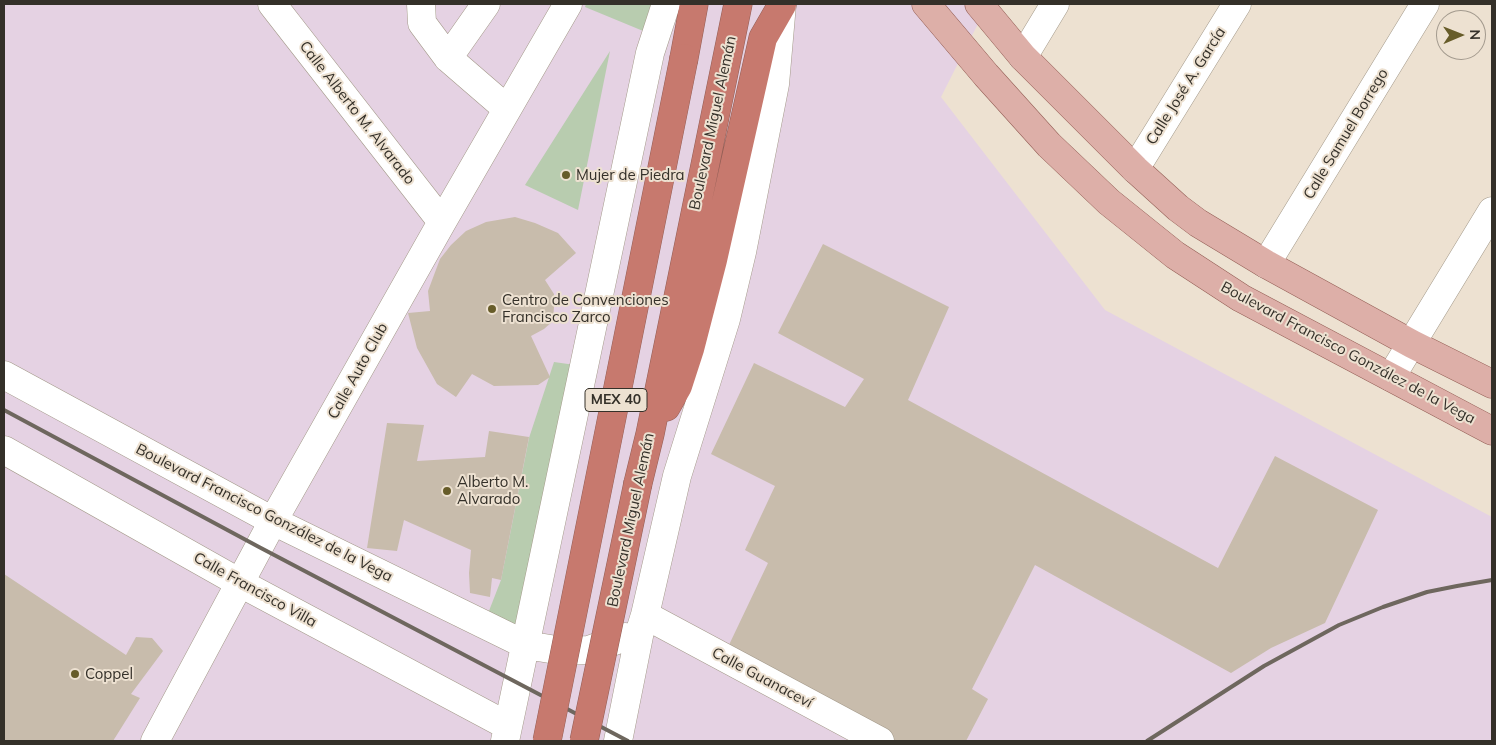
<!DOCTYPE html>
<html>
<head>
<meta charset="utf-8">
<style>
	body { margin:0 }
	#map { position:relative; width:1496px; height:745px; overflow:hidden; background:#ede1d1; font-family:Mulish,sans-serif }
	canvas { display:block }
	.frame { position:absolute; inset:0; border:5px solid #343029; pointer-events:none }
	.north { position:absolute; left:1436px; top:10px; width:50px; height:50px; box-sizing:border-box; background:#ede1d1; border:1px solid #a39a8e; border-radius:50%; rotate:89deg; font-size:14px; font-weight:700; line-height:20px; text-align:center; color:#343029 }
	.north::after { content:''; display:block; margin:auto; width:18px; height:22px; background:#675c29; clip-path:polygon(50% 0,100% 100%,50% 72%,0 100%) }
</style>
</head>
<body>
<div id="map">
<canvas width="1496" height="745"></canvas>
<div class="frame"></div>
<div class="north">N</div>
</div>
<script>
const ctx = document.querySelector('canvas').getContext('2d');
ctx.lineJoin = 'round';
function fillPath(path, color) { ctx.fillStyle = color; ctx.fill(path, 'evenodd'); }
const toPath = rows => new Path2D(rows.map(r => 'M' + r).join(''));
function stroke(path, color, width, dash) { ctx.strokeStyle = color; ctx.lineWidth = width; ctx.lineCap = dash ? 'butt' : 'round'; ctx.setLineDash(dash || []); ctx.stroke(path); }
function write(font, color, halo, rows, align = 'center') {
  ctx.font = font + ' Mulish,sans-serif'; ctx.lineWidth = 4; ctx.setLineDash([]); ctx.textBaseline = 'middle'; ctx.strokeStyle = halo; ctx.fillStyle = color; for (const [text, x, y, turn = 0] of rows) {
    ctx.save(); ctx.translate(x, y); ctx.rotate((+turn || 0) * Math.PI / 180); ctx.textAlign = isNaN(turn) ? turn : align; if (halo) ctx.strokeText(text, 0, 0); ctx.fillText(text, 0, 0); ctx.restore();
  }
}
fillPath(toPath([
	[4,4,988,4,941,97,1105,310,1492,517,1492,741,4,741]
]), '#e5d2e3');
fillPath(toPath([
	[586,4,660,4,648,33,585,7],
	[610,51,578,210,525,185],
	[554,362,582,366,522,638,487,616,501,580,529,438]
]), '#b8ccaf');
fillPath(toPath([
	[515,217,535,223,558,233,576,253,545,280,554,294,554,307,553,321,544,329,531,336,550,377,538,385,494,386,472,374,456,397,437,384,417,348,408,313,430,311,428,291,440,259,451,245,466,231,486,222],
	[823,244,949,307,908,400,1218,568,1275,456,1378,510,1325,623,1271,648,1231,673,1035,565,972,689,988,699,966,741,896,741,728,647,768,563,745,550,775,486,711,454,754,363,845,407,864,379,778,333],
	[387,423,424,425,417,461,485,457,489,431,529,437,501,580,492,578,490,597,470,593,469,573,471,550,404,520,397,551,367,548],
	[4,574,126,655,136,637,152,638,163,651,131,694,140,698,113,741,4,741]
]), '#c8bcac');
const minor = toPath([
	[272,4,442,222],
	[421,4,422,23,448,58,507,109],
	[1023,57,1055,4],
	[448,58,486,4],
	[1135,169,1237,4],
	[1266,264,1425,4],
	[4,375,273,521,526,645,562,651,589,650,625,637],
	[1391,377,1492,211],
	[4,450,240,583,508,726],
	[645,615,880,741],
	[155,741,273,521,442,222,568,4],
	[505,741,650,53,666,4],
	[618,741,640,631,645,615,677,476,726,319,742,252,775,84,782,4]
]);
const major = toPath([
	[926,4,986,75,1049,145,1109,202,1175,255,1241,298,1492,431],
	[979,4,1023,57,1135,169,1178,208,1198,223,1266,264,1412,344,1492,384]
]);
const highway = toPath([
	[684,58,694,4],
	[666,407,678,386,690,349,713,260,763,38,782,5],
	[638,483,650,434,738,4]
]);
stroke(minor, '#a39989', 29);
stroke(major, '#945f56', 29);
stroke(highway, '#945f56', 29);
stroke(minor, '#fff', 28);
stroke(major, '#ddafa8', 28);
stroke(highway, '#c7796e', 28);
stroke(toPath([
	[4,410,259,547,628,741],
	[1147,741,1264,666,1339,625,1383,607,1427,592,1457,586,1492,580]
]), '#6e675e', 4);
const highwayBridge = toPath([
	[547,741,684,58],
	[584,741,638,483]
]);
stroke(highwayBridge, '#945f56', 29, []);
stroke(highwayBridge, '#c7796e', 28);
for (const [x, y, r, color] of [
	[566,175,5,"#675c29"],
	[492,309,5,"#675c29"],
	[447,491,5,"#675c29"],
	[75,674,5,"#675c29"]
]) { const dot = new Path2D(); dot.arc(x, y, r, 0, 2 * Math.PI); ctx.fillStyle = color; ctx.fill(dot); stroke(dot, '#ede1d1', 2); }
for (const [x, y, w] of [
	[616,400,62]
]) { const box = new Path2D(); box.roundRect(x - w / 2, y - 11.5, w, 23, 4); ctx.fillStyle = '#ede1d1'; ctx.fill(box); stroke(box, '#343029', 1); }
write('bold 14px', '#343029', null, [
	["MEX 40",616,400]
]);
write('15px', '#343029', '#ede1d1', [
	["Calle José A. García",1186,86,-58],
	["Calle Alberto M. Alvarado",357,113,52],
	["Boulevard Miguel Alemán",713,123,-78],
	["Calle Samuel Borrego",1346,134,-59],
	["Boulevard Francisco González de la Vega",1348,353,28],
	["Calle Auto Club",358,371,-61],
	["Boulevard Francisco González de la Vega",264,513,27],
	["Boulevard Miguel Alemán",631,520,-78],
	["Calle Francisco Villa",255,590,29],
	["Calle Guanaceví",762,678,28]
]);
write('15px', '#343029', '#ede1d1', [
	["Mujer de Piedra",576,175],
	["Centro de Convenciones",502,300],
	["Francisco Zarco",502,317],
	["Alberto M.",457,482],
	["Alvarado",457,499],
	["Coppel",85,674]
], 'left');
</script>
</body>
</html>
